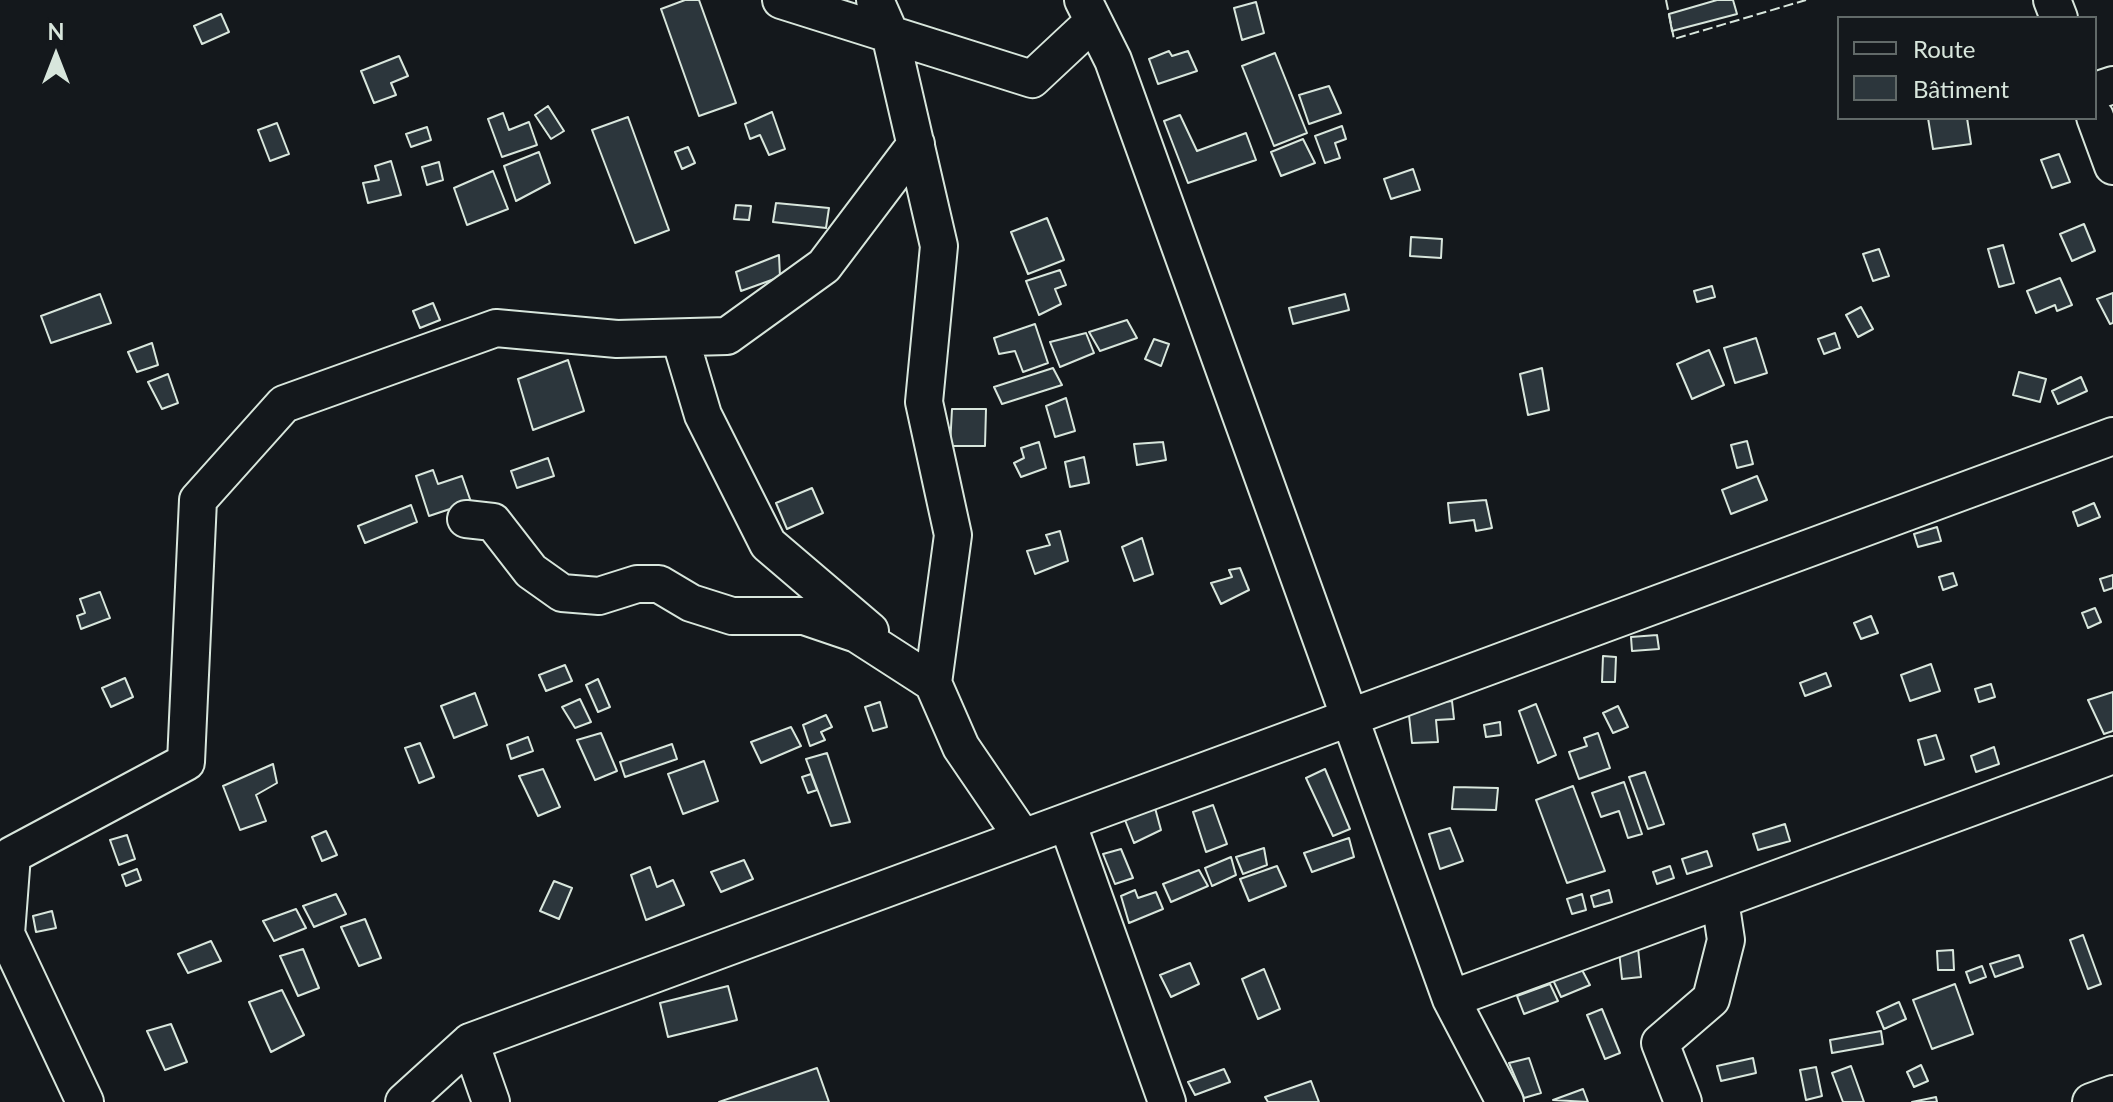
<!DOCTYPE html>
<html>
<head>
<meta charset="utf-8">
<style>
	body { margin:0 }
	#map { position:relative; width:2113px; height:1102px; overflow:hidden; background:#14181c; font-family:Lato,sans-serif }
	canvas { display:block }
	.legend { position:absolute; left:1837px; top:16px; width:260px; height:104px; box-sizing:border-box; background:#14181c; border:2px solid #626a69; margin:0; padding:10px 14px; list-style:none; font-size:24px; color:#d8e6dc }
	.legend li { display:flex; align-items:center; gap:16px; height:40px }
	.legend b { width:40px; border:2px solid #626a69 }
	.north { position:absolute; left:16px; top:16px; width:80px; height:80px; -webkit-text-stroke:6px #14181c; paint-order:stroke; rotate:0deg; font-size:22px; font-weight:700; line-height:32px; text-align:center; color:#d8e6dc }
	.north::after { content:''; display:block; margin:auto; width:28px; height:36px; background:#d8e6dc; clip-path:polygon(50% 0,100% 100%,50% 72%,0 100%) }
</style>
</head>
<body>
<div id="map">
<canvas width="2113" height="1102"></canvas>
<ul class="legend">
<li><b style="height:10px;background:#14181c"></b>Route</li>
<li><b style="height:22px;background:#2c363c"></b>Bâtiment</li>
</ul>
<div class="north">N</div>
</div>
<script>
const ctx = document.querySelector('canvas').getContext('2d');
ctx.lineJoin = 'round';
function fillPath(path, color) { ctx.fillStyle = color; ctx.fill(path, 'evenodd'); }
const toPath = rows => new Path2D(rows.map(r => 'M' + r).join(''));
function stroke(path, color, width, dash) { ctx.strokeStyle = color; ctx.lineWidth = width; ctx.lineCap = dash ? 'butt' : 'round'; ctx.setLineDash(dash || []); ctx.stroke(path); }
const building = toPath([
	[685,0,699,0,736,103,699,116,661,9,685,0],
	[1717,0,1733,0,1737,14,1672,31,1669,14,1717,0],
	[1256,2,1264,33,1242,40,1234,8,1256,2],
	[221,14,229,32,202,44,194,26,221,14],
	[1169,51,1172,56,1188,51,1197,71,1158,84,1149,59,1169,51],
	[1275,53,1307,133,1274,146,1242,66,1275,53],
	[399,56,408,76,391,83,396,95,374,103,361,71,399,56],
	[1329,86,1341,113,1309,124,1299,95,1329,86],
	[548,106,564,131,551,139,535,115,548,106],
	[772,112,785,149,769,155,760,135,750,139,745,124,772,112],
	[503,113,509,130,529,122,537,145,502,157,488,119,503,113],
	[1180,115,1197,151,1246,133,1256,160,1188,183,1164,121,1180,115],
	[628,117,669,230,635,243,592,130,628,117],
	[1928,118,1967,118,1971,144,1933,149,1928,118],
	[277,123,289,154,270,161,258,130,277,123],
	[1342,126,1346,139,1335,143,1340,158,1325,163,1315,136,1342,126],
	[427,127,431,140,411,147,406,134,427,127],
	[1303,139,1315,163,1281,176,1271,152,1303,139],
	[688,147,695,163,682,169,675,152,688,147],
	[539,152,550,183,516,201,504,166,539,152],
	[2059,154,2070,182,2052,188,2041,160,2059,154],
	[391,161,401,195,368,203,363,183,379,180,375,166,391,161],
	[439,162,443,180,427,185,422,167,439,162],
	[1413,169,1420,190,1391,199,1384,179,1413,169],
	[493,171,508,209,467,225,454,188,493,171],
	[776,203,829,208,826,228,773,222,776,203],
	[736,205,751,206,749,220,734,219,736,205],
	[1047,218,1064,260,1028,274,1011,232,1047,218],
	[2084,224,2095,251,2072,261,2060,234,2084,224],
	[1411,237,1442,239,1441,258,1410,256,1411,237],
	[2003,245,2014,283,1999,287,1988,249,2003,245],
	[1879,249,1889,276,1873,281,1863,254,1879,249],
	[779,255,780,277,741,291,736,272,779,255],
	[1060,270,1066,285,1055,289,1061,304,1039,315,1026,281,1060,270],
	[2060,278,2072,305,2057,311,2055,305,2036,313,2027,291,2060,278],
	[1712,286,1715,297,1697,302,1694,291,1712,286],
	[2113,293,2113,323,2110,324,2097,299,2113,293],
	[100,294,111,323,51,343,41,316,100,294],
	[1345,294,1349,310,1293,324,1289,308,1345,294],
	[433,303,440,320,420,328,413,311,433,303],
	[1861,307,1873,329,1858,337,1846,315,1861,307],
	[1127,320,1137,338,1100,351,1089,332,1127,320],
	[1035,324,1048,363,1023,372,1015,351,999,354,994,338,1035,324],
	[1086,333,1094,353,1060,367,1050,342,1086,333],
	[1835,333,1840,348,1824,354,1818,339,1835,333],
	[1756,338,1767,373,1735,383,1724,348,1756,338],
	[1154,339,1169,344,1161,366,1145,359,1154,339],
	[152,343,158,365,137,372,128,352,152,343],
	[1709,350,1724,385,1692,399,1677,364,1709,350],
	[568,360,584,411,533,430,518,379,568,360],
	[1053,368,1062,385,1002,404,994,387,1053,368],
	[1542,368,1549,410,1528,415,1520,374,1542,368],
	[2019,372,2046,379,2040,402,2013,395,2019,372],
	[168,374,178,403,162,409,148,382,168,374],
	[2081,377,2087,391,2058,404,2052,391,2081,377],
	[1066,398,1075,431,1055,437,1046,406,1066,398],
	[952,409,986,409,985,446,950,446,952,409],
	[1747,441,1753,464,1737,468,1731,445,1747,441],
	[1039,442,1046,468,1021,477,1014,463,1024,458,1021,448,1039,442],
	[1163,442,1166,460,1137,465,1134,444,1163,442],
	[1084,457,1089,483,1070,487,1065,462,1084,457],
	[548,458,554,476,517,488,511,471,548,458],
	[433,470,438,484,462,476,471,502,429,516,416,476,433,470],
	[1757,476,1767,500,1731,514,1722,490,1757,476],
	[812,488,823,513,787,529,776,503,812,488],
	[1486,500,1492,528,1476,531,1474,520,1450,523,1448,503,1486,500],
	[2094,503,2100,517,2078,526,2073,512,2094,503],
	[411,505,417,522,365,543,358,526,411,505],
	[1937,527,1941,541,1918,547,1914,534,1937,527],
	[1060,531,1068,561,1035,574,1027,551,1050,545,1046,535,1060,531],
	[1142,538,1153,574,1134,581,1122,547,1142,538],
	[1240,568,1249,590,1221,604,1211,583,1232,577,1229,570,1240,568],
	[1953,573,1957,585,1943,590,1939,577,1953,573],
	[2113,575,2113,588,2104,591,2100,579,2113,575],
	[100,592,110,618,81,629,77,616,85,613,80,599,100,592],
	[2095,608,2101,622,2088,628,2082,613,2095,608],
	[1871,616,1878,633,1861,639,1854,623,1871,616],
	[1657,635,1659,649,1632,651,1631,637,1657,635],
	[1603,656,1616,657,1615,682,1602,682,1603,656],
	[1931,664,1940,691,1910,701,1901,675,1931,664],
	[565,665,572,681,546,691,539,675,565,665],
	[1826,673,1831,686,1805,696,1800,683,1826,673],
	[125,678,133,697,111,707,102,688,125,678],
	[598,679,610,707,598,712,586,685,598,679],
	[1991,684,1995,697,1979,702,1975,689,1991,684],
	[2113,692,2113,731,2104,734,2088,700,2113,692],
	[475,693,487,725,454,738,441,706,475,693],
	[580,699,591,722,575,728,562,707,580,699],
	[1452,701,1454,719,1436,720,1438,742,1412,743,1408,706,1452,701],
	[880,702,887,727,873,731,865,707,880,702],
	[1536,704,1556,755,1538,763,1519,711,1536,704],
	[1618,706,1628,727,1613,733,1603,713,1618,706],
	[826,715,832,727,821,732,825,740,810,746,803,725,826,715],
	[1500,722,1501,735,1486,737,1484,725,1500,722],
	[791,727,801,746,761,763,751,742,791,727],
	[601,733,617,771,595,780,577,740,601,733],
	[1598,733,1610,768,1579,779,1569,752,1587,746,1584,738,1598,733],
	[1936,735,1944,759,1925,765,1918,740,1936,735],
	[528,737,533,751,511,759,507,745,528,737],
	[420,743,434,777,419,783,405,748,420,743],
	[672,744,677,759,625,777,620,762,672,744],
	[1994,747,1999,764,1976,772,1971,756,1994,747],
	[827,753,850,822,831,826,806,759,827,753],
	[704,761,718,801,683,814,668,774,704,761],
	[273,764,277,783,256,795,266,821,240,830,223,786,273,764],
	[543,769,560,807,538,816,519,776,543,769],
	[1325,769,1350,829,1333,836,1306,778,1325,769],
	[1645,772,1664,824,1648,829,1629,777,1645,772],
	[811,774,817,790,808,793,802,777,811,774],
	[1624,782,1642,834,1628,838,1619,811,1601,817,1592,793,1624,782],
	[1573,786,1605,871,1567,883,1536,800,1573,786],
	[1454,787,1498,788,1496,810,1452,809,1454,787],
	[1213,805,1227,844,1206,852,1193,812,1213,805],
	[1155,808,1161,830,1134,843,1125,820,1155,808],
	[1785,824,1790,841,1758,850,1753,834,1785,824],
	[1450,828,1463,861,1440,869,1429,834,1450,828],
	[326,831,337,855,322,861,312,837,326,831],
	[127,835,135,859,119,865,110,840,127,835],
	[1349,838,1354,857,1312,872,1304,853,1349,838],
	[1264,848,1267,865,1243,874,1236,857,1264,848],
	[1121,849,1133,878,1115,884,1103,854,1121,849],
	[1707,851,1712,866,1687,874,1682,859,1707,851],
	[1231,857,1236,875,1212,886,1205,868,1231,857],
	[744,860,753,879,721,892,711,872,744,860],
	[1277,866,1286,886,1249,901,1240,879,1277,866],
	[1670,866,1674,878,1657,884,1653,872,1670,866],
	[650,867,657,887,673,880,684,905,646,920,631,875,650,867],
	[137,869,141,880,126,886,122,875,137,869],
	[1199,870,1208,886,1171,902,1163,884,1199,870],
	[554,881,572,888,559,919,540,911,554,881],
	[1135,890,1138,898,1156,892,1163,909,1129,923,1121,896,1135,890],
	[1609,890,1612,902,1594,907,1591,896,1609,890],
	[336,894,346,914,314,927,303,906,336,894],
	[1582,894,1586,910,1572,914,1567,899,1582,894],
	[296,909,306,928,274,941,263,921,296,909],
	[52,911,56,928,36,932,33,916,52,911],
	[365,919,381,958,359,966,341,927,365,919],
	[2083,935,2101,984,2088,989,2070,940,2083,935],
	[211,941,221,961,188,973,178,954,211,941],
	[1638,948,1641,977,1622,979,1619,951,1638,948],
	[303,949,319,988,298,996,280,956,303,949],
	[1953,950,1954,970,1938,970,1937,951,1953,950],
	[2019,955,2023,967,1995,977,1990,964,2019,955],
	[1190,963,1199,984,1171,997,1160,975,1190,963],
	[1982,966,1986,977,1970,983,1966,972,1982,966],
	[1581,968,1590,985,1561,997,1553,980,1581,968],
	[1264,969,1280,1009,1258,1019,1242,979,1264,969],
	[1550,984,1558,1001,1524,1014,1517,996,1550,984],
	[1955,984,1973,1034,1932,1049,1913,1000,1955,984],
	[728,986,737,1020,668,1037,660,1003,728,986],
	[282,990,304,1035,271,1052,249,1002,282,990],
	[1899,1002,1906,1019,1884,1029,1877,1012,1899,1002],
	[1602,1009,1620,1053,1605,1059,1587,1015,1602,1009],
	[171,1024,187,1062,165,1070,147,1031,171,1024],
	[1881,1031,1883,1044,1832,1053,1830,1040,1881,1031],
	[1529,1058,1541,1093,1524,1098,1509,1063,1529,1058],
	[1753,1058,1756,1073,1721,1081,1717,1066,1753,1058],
	[1921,1065,1928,1081,1914,1087,1907,1072,1921,1065],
	[1851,1066,1864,1102,1843,1102,1832,1073,1851,1066],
	[1816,1067,1822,1096,1806,1100,1800,1070,1816,1067],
	[817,1068,829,1102,719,1102,817,1068],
	[1224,1069,1230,1082,1195,1095,1188,1082,1224,1069],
	[1311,1081,1319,1102,1268,1102,1265,1097,1311,1081],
	[1583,1089,1588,1102,1553,1100,1583,1089],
	[1936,1097,1937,1102,1912,1102,1936,1097]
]);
fillPath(building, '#2c363c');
stroke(building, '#d8e6dc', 2);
const minor = toPath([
	[781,0,1032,79,1093,22],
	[875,0,890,34,939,246,924,402,953,535,933,683,961,747,1023,838],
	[1083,0,1113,60,1451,999,1505,1102],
	[2052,0,2059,18],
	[2095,91,2113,85],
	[2095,117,2113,166],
	[680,338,703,415,768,544,870,631],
	[466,519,493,522,531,571,562,593,599,596,637,584,659,584,691,603,732,616,804,616,857,634,933,683],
	[1067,822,1167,1102],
	[1451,999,2113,755],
	[470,1042,491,1102],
	[85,1102,6,934,12,855,186,762,198,500,284,404,496,328,617,339,727,336,824,266,916,144],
	[404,1102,470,1042,2113,436],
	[1683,1102,1660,1043,1711,999,1726,940,1720,900],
	[2091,1102,2113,1094]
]);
stroke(minor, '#d8e6dc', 40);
stroke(minor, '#14181c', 36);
stroke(toPath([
	[1666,0,1674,39,1806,0]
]), '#d8e6dc', 2, [10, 4]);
</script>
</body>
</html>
